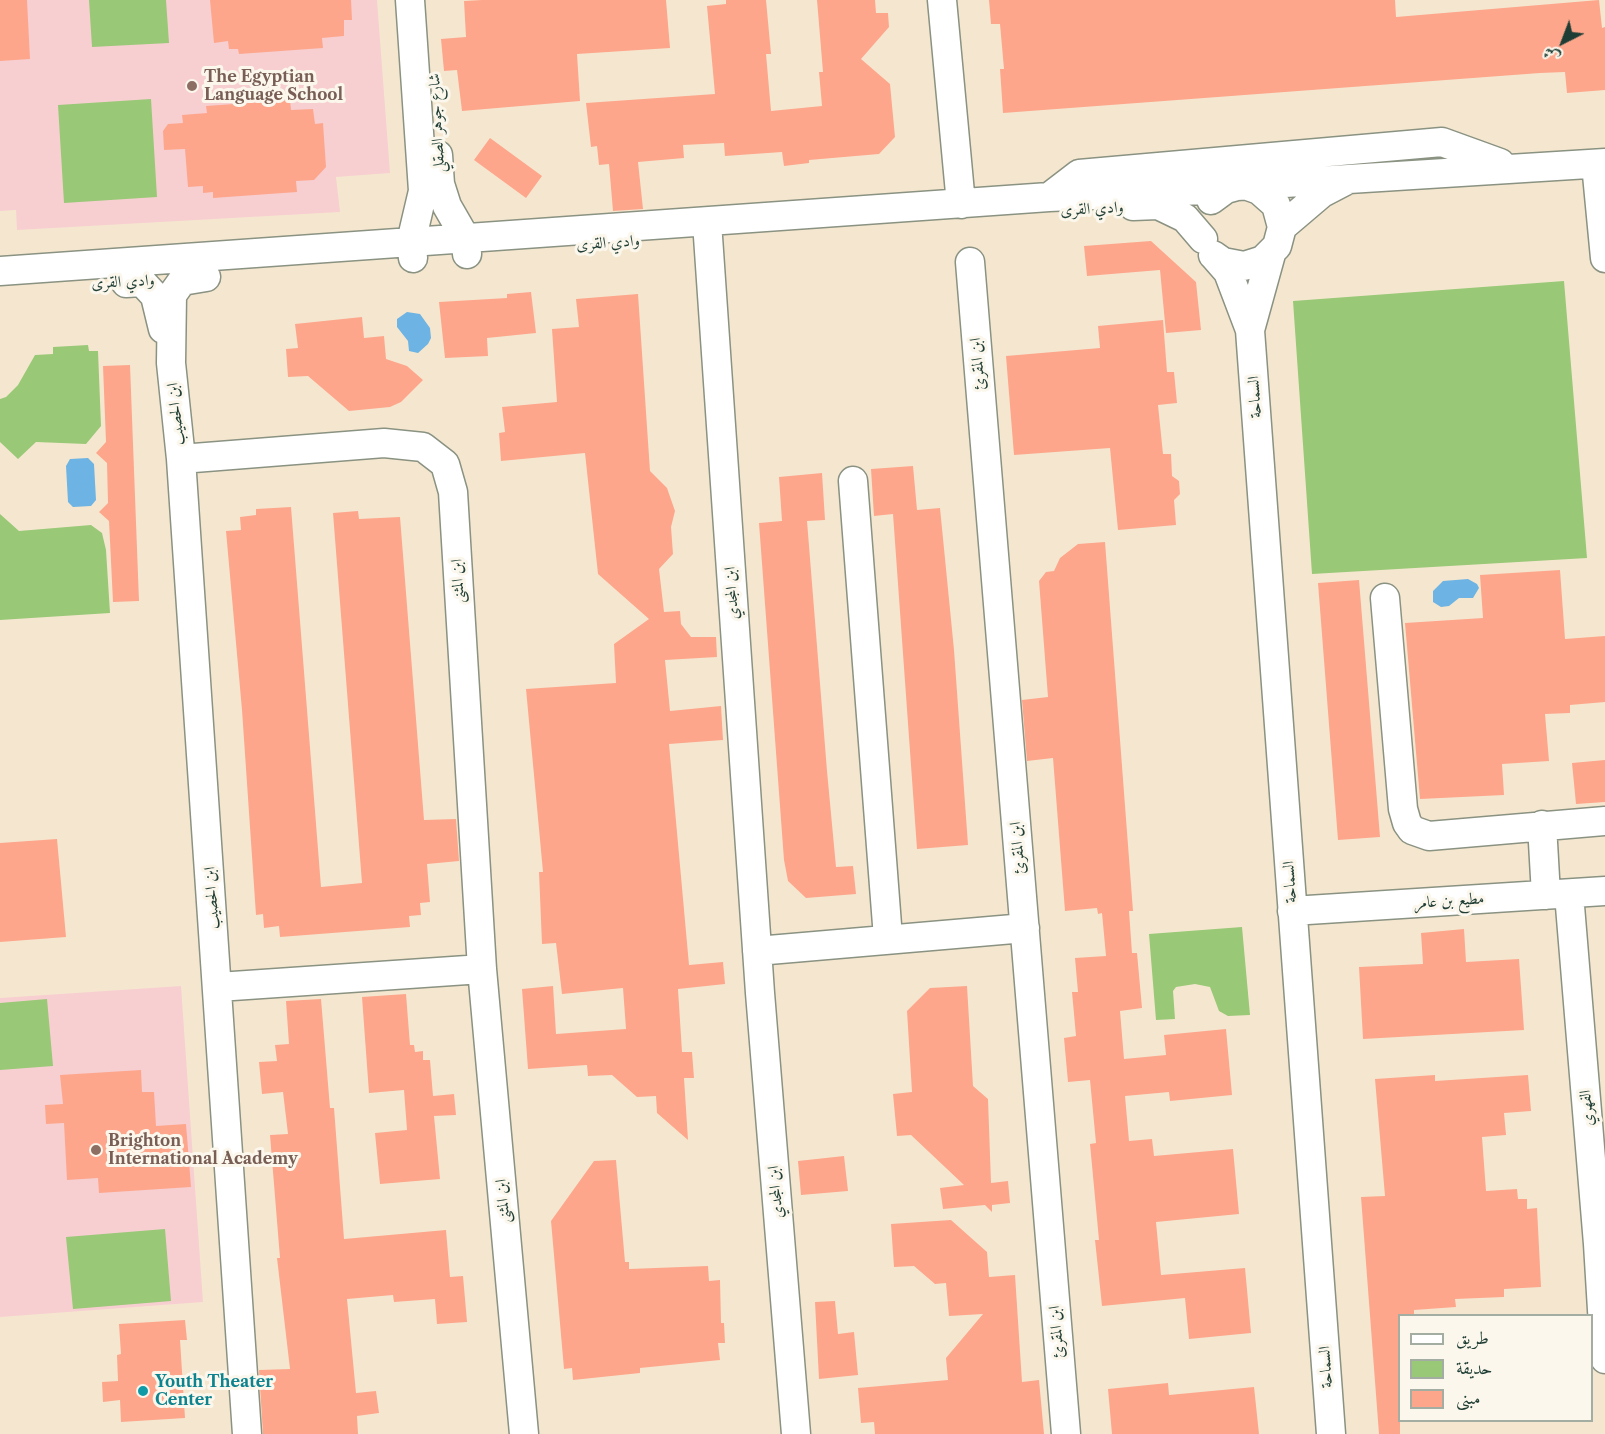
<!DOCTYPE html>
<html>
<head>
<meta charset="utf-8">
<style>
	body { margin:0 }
	#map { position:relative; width:1605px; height:1434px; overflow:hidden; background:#f5e7cf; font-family:"Libre Caslon Text",Amiri,serif }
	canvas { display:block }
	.legend { position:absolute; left:1398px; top:1314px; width:195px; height:108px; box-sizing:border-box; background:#fbf7ec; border:2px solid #a3ada2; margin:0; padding:8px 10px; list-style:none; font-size:18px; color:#1f3d34 }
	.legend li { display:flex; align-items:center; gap:12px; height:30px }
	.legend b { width:30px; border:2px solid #a3ada2 }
	.north { position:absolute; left:1533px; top:12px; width:60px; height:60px; -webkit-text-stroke:4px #fbf7ec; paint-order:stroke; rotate:222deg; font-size:16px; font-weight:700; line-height:24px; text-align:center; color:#1f3d34 }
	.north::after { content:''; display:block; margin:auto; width:21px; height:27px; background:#1f3d34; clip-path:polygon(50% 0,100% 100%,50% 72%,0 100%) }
</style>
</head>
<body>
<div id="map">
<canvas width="1605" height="1434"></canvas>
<ul class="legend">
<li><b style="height:8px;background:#fff"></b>طريق</li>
<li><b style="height:16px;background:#99c877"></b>حديقة</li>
<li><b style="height:16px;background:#fda68c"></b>مبنى</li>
</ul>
<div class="north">ش</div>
</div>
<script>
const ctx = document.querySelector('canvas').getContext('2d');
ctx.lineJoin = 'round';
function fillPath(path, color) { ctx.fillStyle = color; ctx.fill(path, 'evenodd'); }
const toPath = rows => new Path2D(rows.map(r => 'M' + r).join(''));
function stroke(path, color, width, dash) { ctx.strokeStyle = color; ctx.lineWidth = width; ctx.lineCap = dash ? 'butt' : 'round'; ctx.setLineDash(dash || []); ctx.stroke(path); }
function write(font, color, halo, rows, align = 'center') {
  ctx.font = font + ' "Libre Caslon Text",Amiri,serif'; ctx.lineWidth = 6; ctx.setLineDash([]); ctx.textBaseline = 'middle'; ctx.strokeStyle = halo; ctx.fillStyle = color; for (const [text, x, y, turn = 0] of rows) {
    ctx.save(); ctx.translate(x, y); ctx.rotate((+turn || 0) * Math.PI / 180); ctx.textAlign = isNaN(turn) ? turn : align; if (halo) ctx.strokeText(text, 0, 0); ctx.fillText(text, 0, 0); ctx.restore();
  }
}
fillPath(toPath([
	[0,0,377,0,390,173,336,177,340,212,17,230,16,210,0,211],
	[181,986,203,1302,0,1317,0,998]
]), '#f7cfd1');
fillPath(toPath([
	[89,0,166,0,169,43,92,47],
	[151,99,157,197,64,203,58,105],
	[1564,281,1587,558,1312,574,1293,301],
	[88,345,89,351,98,351,101,426,86,444,36,442,18,459,0,442,0,399,6,397,18,385,35,355,53,354,53,347],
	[0,514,19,531,91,525,102,533,106,550,110,613,0,620],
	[1242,927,1250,1015,1228,1016,1219,1011,1210,987,1195,984,1176,987,1173,991,1175,1019,1156,1020,1149,934],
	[47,999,53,1066,0,1070,0,1003],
	[165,1229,171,1301,73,1309,66,1237]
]), '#99c877');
fillPath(toPath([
	[407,312,420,314,430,328,431,338,428,344,418,353,409,351,408,341,397,327,397,319],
	[88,458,94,464,96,500,91,506,73,507,68,502,66,466,70,459],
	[1468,579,1477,584,1479,588,1473,598,1459,598,1449,606,1441,607,1433,602,1433,591,1443,581]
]), '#6db3e3');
fillPath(toPath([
	[0,0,27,0,30,59,0,61],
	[210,0,351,0,352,20,344,20,344,36,322,38,323,48,239,54,238,49,229,49,228,41,214,43],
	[482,0,666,0,670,48,577,54,580,101,462,111,457,70,444,71,441,39,466,37,464,1],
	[726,0,766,0,771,54,766,54,771,111,822,106,819,72,823,72,817,0,875,0,876,13,888,13,889,27,861,59,890,84,895,137,879,154,809,160,809,163,784,166,782,152,725,156,724,143,683,145,684,158,638,162,643,209,613,211,609,164,599,165,597,146,591,147,586,103,715,94,707,6,726,4],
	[989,0,1395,0,1396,17,1599,0,1602,28,1605,27,1605,90,1567,93,1565,72,1540,73,1003,113,1000,69,1004,69,1000,24,991,24],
	[290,100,291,110,313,109,315,124,323,123,326,167,314,180,296,181,297,192,213,198,213,192,203,193,203,186,188,187,185,149,164,150,163,131,168,124,183,123,182,115,207,113,206,106],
	[490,138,542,176,526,198,474,160],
	[1151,241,1196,282,1201,330,1166,333,1160,270,1087,276,1084,246],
	[531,292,536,333,487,338,488,356,445,358,439,302,507,298,507,294],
	[638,294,650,471,667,488,675,511,671,527,673,554,659,569,664,612,680,611,681,624,691,637,716,637,717,657,665,660,670,711,721,706,723,740,669,744,689,965,723,962,725,984,678,989,682,1052,692,1052,694,1078,684,1078,688,1140,657,1113,656,1096,637,1097,612,1075,588,1076,587,1065,528,1069,522,989,553,986,556,1034,626,1029,623,988,562,994,556,943,542,944,539,872,543,872,526,689,616,683,614,644,649,619,598,574,585,453,501,461,499,433,505,432,502,407,557,402,552,329,579,327,576,299],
	[362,317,364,338,384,336,386,359,407,366,423,380,401,402,390,407,349,411,308,376,288,377,286,349,298,348,295,324],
	[1163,320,1167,372,1174,372,1177,403,1158,405,1163,454,1171,454,1172,476,1179,481,1180,494,1174,500,1176,525,1118,530,1110,448,1014,455,1006,356,1100,348,1098,326],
	[130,365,139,601,113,602,109,521,99,512,108,503,107,463,96,453,106,442,103,366],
	[913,466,917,510,940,508,954,650,968,845,917,849,893,514,874,516,871,469],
	[822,473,825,520,807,521,827,771,836,867,853,866,856,894,806,898,788,881,784,860,759,523,782,521,779,477],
	[291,507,321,887,362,883,333,513,358,511,359,519,400,517,424,820,456,819,459,861,427,864,430,902,420,903,421,915,409,916,410,927,280,937,279,926,264,928,263,914,256,915,242,710,226,531,241,530,240,517,256,515,256,509],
	[1105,542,1133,911,1129,911,1132,953,1137,953,1142,1008,1120,1011,1124,1059,1166,1055,1164,1035,1226,1029,1232,1095,1170,1101,1169,1092,1125,1096,1129,1141,1152,1139,1154,1156,1233,1149,1239,1214,1156,1222,1161,1275,1245,1268,1251,1333,1189,1339,1185,1298,1102,1306,1095,1240,1099,1240,1090,1144,1096,1143,1090,1080,1068,1082,1064,1038,1076,1036,1072,992,1078,992,1075,958,1106,956,1102,913,1098,914,1097,908,1065,911,1053,758,1027,761,1022,700,1048,697,1039,581,1046,572,1054,571,1060,558,1078,544],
	[1560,570,1565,639,1605,636,1605,702,1570,705,1570,713,1545,714,1549,761,1502,764,1504,795,1420,799,1405,623,1483,618,1480,575],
	[1359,580,1380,837,1338,840,1318,583],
	[1605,760,1605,802,1576,804,1572,763],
	[57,839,66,937,0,942,0,843],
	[1464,929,1466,962,1519,959,1524,1030,1363,1039,1359,967,1423,964,1421,933],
	[967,986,973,1086,988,1099,991,1183,1008,1181,1010,1203,992,1205,992,1212,985,1205,943,1209,940,1188,964,1185,911,1135,897,1136,893,1094,912,1092,907,1011,930,988],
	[406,994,410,1045,414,1045,415,1052,423,1051,423,1060,430,1060,433,1096,454,1094,456,1115,434,1116,440,1179,380,1184,375,1133,407,1130,404,1090,369,1093,362,997],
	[321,999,330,1108,334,1108,344,1239,446,1230,450,1277,463,1276,467,1322,437,1324,435,1299,394,1302,393,1295,347,1299,356,1393,376,1391,379,1413,357,1416,358,1434,263,1434,259,1370,290,1369,277,1258,280,1258,270,1135,288,1134,283,1092,262,1094,259,1062,277,1061,275,1045,289,1044,286,1001],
	[141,1070,142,1092,154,1092,156,1126,186,1124,191,1187,99,1193,98,1178,67,1180,64,1123,46,1124,45,1105,63,1104,60,1075],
	[1435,1075,1435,1081,1528,1075,1531,1111,1504,1113,1506,1135,1482,1137,1486,1191,1517,1189,1518,1199,1527,1199,1527,1209,1537,1208,1541,1287,1504,1289,1504,1297,1455,1299,1456,1307,1414,1310,1414,1316,1400,1316,1400,1434,1379,1434,1361,1197,1385,1196,1375,1079],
	[844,1156,848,1191,801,1195,798,1161],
	[616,1160,625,1262,629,1262,629,1269,708,1266,709,1281,720,1280,721,1323,724,1323,725,1343,718,1343,720,1360,640,1368,640,1373,573,1380,572,1368,564,1369,551,1221,594,1161],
	[951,1220,987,1252,989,1277,1015,1275,1022,1382,1039,1380,1044,1434,875,1434,874,1422,861,1423,858,1388,948,1380,946,1358,983,1314,949,1316,946,1283,935,1284,914,1266,894,1267,891,1224],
	[835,1301,838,1334,854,1332,858,1375,819,1379,815,1302],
	[185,1320,187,1340,180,1340,185,1418,121,1422,120,1400,103,1402,102,1382,118,1381,117,1355,121,1354,119,1324],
	[1168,1383,1169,1395,1254,1387,1259,1434,1112,1434,1108,1389]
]), '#fda68c');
const minor = toPath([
	[410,0,423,191,411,242,413,258],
	[942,0,961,204],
	[438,155,440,184,447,206,466,239,467,254],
	[1596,164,1605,258],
	[1049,197,1079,174,1442,142,1500,163],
	[1211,200,1226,189,1237,186,1605,163],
	[1133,206,1158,205,1185,218,1203,239],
	[707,222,760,993,796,1434],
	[1282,227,1322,193,1345,181],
	[1213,255,1223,262,1244,266,1263,260,1277,246,1282,227,1276,205,1259,190,1248,186],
	[1214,256,1228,272,1250,330,1331,1434],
	[970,262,1066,1434],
	[0,271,1049,197,1226,189],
	[206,277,182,281,172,295,171,363,181,459,247,1434],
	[126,283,142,282,155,296,163,329],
	[1250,330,1271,254],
	[181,459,384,443,423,447,445,464,453,492,482,969,524,1434],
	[853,481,888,938],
	[1385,598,1403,809,1407,823,1412,830,1429,836,1605,821],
	[1542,825,1546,895],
	[1569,894,1598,1244,1605,1359],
	[1292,911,1605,891],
	[757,951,1025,928],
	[218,987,482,969]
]);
stroke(minor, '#8a9282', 31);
stroke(minor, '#fff', 28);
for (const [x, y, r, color] of [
	[192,86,6,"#8d6e63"],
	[96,1150,6,"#8d6e63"],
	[143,1391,6,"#0f9aa8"]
]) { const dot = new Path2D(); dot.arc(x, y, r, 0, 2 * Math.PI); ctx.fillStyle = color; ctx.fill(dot); stroke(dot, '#fbf7ec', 2); }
write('bold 16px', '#785e54', '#fbf7ec', [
	["The Egyptian",204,77],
	["Language School",204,95],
	["Brighton",108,1141],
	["International Academy",108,1159]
], 'left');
write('16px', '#1f3d34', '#fbf7ec', [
	["شارع جوهر الصقلي",437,123,-93],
	["وادي القرى",1092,209,-3],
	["وادي القرى",608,243,-4],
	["وادي القرى",123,282,-3],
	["ابن المقرئ",978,364,-95],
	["السماحة",1255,397,-94],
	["ابن الحصيب",176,414,-96],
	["ابن المثنى",458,581,-93],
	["ابن المجدي",732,593,-94],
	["ابن المقرئ",1018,848,-95],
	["السماحة",1290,882,-94],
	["ابن الحصيب",212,898,-94],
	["مطيع بن عامر",1449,901,-4],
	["الفهري",1587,1108,-95],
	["ابن المجدي",776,1192,-95],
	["ابن المثنى",503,1201,-95],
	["ابن المقرئ",1057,1332,-95],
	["السماحة",1326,1367,-94]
]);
write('bold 16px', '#0d838f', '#fbf7ec', [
	["Youth Theater",155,1382],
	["Center",155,1400]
], 'left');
</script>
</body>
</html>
